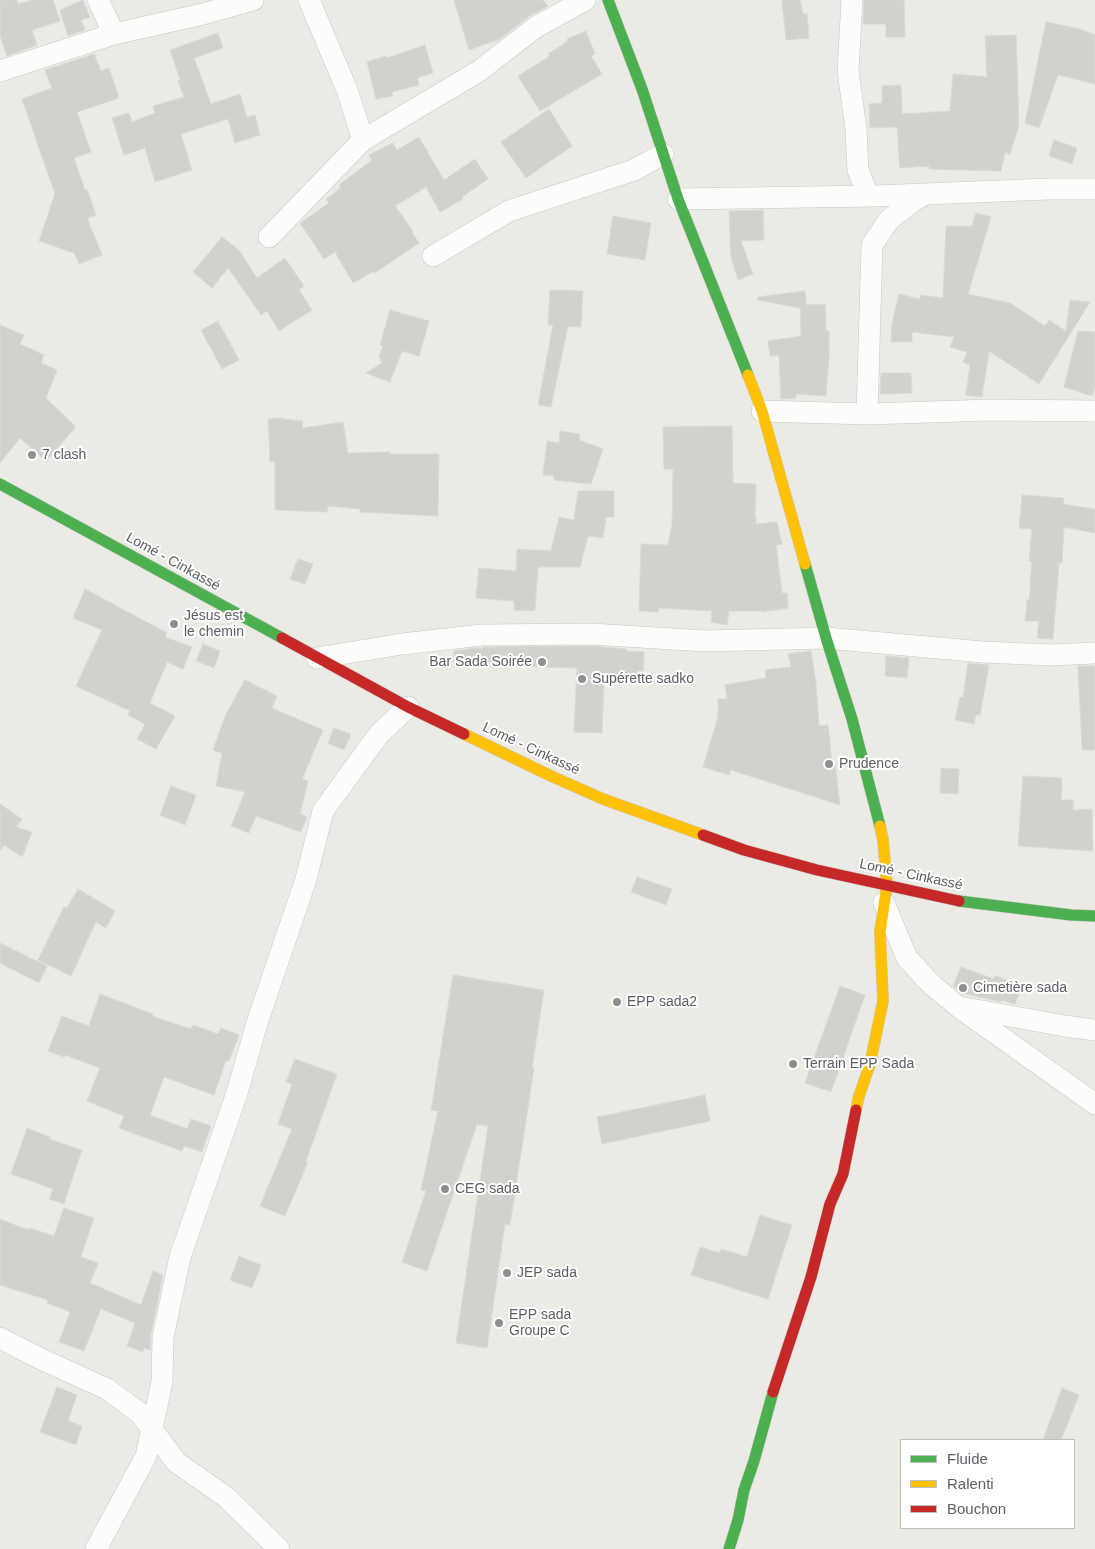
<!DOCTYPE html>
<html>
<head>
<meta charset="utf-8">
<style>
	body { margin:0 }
	#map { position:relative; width:1095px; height:1549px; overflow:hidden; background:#ebeae5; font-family:Helvetica,sans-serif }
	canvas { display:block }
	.legend { position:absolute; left:900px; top:1439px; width:175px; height:90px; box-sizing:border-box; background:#fff; border:1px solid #bdbfc1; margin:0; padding:6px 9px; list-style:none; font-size:15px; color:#5b5e63 }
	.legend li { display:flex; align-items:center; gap:10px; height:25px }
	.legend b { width:25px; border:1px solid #bdbfc1 }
</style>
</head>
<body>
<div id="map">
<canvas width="1095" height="1549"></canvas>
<ul class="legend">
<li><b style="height:6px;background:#4caf50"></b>Fluide</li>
<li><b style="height:6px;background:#ffc107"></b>Ralenti</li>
<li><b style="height:6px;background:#c62828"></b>Bouchon</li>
</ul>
</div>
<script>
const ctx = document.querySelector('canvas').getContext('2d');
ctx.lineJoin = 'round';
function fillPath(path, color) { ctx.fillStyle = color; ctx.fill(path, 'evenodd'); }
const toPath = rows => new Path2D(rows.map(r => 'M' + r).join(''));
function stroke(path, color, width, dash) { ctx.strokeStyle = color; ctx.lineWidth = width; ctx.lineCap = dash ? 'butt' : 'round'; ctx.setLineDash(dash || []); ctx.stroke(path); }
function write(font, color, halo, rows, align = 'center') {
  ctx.font = font + ' Helvetica,sans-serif'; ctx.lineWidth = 4; ctx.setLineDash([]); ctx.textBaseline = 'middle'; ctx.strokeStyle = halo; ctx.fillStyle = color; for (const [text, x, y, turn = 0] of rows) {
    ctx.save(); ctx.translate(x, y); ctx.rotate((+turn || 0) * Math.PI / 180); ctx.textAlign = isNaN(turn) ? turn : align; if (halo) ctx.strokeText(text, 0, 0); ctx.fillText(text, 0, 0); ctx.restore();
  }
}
const building = toPath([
	[0,0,17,0,18,4,33,0,53,0,60,21,32,30,37,45,7,56,0,36,0,0],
	[83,0,90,17,81,20,85,30,68,36,60,10,83,0],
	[454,0,543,0,548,6,528,17,500,39,469,50,454,0],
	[782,0,800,0,803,14,807,14,809,38,786,40,782,0],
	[864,0,904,0,905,37,886,37,886,24,863,24,864,0],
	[1046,22,1080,29,1095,35,1095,84,1058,75,1039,128,1025,123,1046,22],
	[586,31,595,54,591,56,602,74,540,111,518,76,550,56,548,54,568,41,567,39,586,31],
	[218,33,223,48,194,58,211,104,240,94,247,117,255,115,260,135,235,143,228,119,181,134,192,170,155,182,145,148,124,155,112,118,129,113,132,122,155,113,153,106,184,97,178,81,180,80,170,50,218,33],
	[1016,35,1019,125,1010,154,1005,152,1001,171,929,169,929,166,900,168,897,127,870,128,869,104,882,103,882,86,901,85,902,114,950,111,953,74,987,77,985,36,1016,35],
	[425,45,433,73,417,78,419,85,392,92,393,96,376,99,367,62,386,56,387,58,425,45],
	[94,54,101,71,109,68,119,98,77,112,91,152,74,158,85,190,87,189,96,215,87,218,102,255,79,264,74,253,39,241,55,194,22,99,52,88,45,70,94,54],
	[549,109,572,146,526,178,501,142,549,109],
	[419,137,444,180,475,159,488,179,462,197,463,199,440,212,426,187,395,206,413,231,412,232,419,243,375,273,374,271,353,283,335,252,324,259,300,223,329,203,326,199,341,188,339,185,372,160,369,155,393,143,397,150,419,137],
	[1054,140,1077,148,1072,164,1049,156,1054,140],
	[763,210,764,240,741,241,753,274,738,280,731,257,729,211,763,210],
	[976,213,991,217,968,294,1010,303,1045,326,1049,320,1066,331,1070,300,1090,302,1039,384,989,351,982,397,966,395,970,365,963,362,967,352,950,347,954,337,912,332,912,342,891,342,892,324,899,294,920,299,920,295,943,298,946,226,972,226,976,213],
	[613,216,651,223,645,260,607,254,613,216],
	[222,237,239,250,257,278,285,258,304,286,299,290,312,310,279,331,267,311,261,315,228,268,212,288,193,272,222,237],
	[550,290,583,291,581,327,568,326,551,407,538,405,553,325,548,325,550,290],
	[805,291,806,305,825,304,826,331,829,331,829,355,826,396,796,394,796,398,781,399,779,355,770,356,768,341,801,336,800,308,758,300,758,297,805,291],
	[390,310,429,321,419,356,402,351,390,382,366,373,382,363,379,357,383,346,380,345,390,310],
	[218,321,239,360,222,369,201,330,218,321],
	[0,325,24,335,20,344,44,355,41,363,57,370,46,398,76,427,46,461,20,438,0,463,0,325],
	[1078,331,1095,332,1095,386,1092,396,1064,387,1078,331],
	[881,373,911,373,912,393,880,394,881,373],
	[283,418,283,419,303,421,302,428,343,422,348,453,390,452,390,454,439,454,438,516,360,512,360,509,328,506,327,512,275,510,275,462,270,462,268,419,283,418],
	[732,426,733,483,756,484,755,518,756,518,756,524,777,522,782,544,776,545,782,593,787,593,788,608,762,612,761,611,729,611,727,625,711,622,712,611,659,608,658,612,639,611,641,544,668,545,672,525,673,469,664,469,663,427,732,426],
	[560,431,580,434,579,440,603,449,591,484,554,480,554,476,543,475,547,441,559,443,560,431],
	[578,491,614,491,614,517,606,517,603,538,588,536,580,567,538,567,535,611,514,610,514,601,476,598,479,568,516,571,517,549,551,551,559,517,574,520,578,491],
	[1022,495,1064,498,1063,504,1095,509,1095,533,1064,527,1062,563,1059,563,1053,639,1037,638,1039,621,1025,621,1027,600,1029,600,1032,561,1029,561,1032,529,1019,528,1022,495],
	[298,559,313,564,305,584,290,579,298,559],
	[85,589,167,633,165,637,192,647,183,669,167,662,150,703,175,716,156,749,137,739,145,724,128,715,130,711,76,686,102,630,73,618,85,589],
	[203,644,220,651,214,668,196,661,203,644],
	[591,646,626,649,626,651,644,652,643,682,604,681,602,733,574,732,577,668,477,665,453,663,454,651,476,648,483,649,483,647,591,646],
	[811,651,816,683,819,726,828,725,832,763,835,763,840,805,731,770,729,775,703,767,718,717,718,699,727,699,725,685,766,678,765,670,791,667,788,654,811,651],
	[886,656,909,658,907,678,885,676,886,656],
	[968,663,989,665,980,715,976,715,974,724,955,720,960,697,963,698,968,663],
	[1078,666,1095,666,1095,750,1082,750,1078,666],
	[245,680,277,696,272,708,323,730,302,779,308,781,300,814,307,817,301,832,256,816,249,833,231,826,245,792,216,786,222,753,213,750,226,714,245,680],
	[334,728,351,734,344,750,328,743,334,728],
	[941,768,959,769,958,794,940,793,941,768],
	[1023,776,1062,778,1061,800,1073,800,1073,810,1092,809,1093,851,1018,846,1023,776],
	[171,786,196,795,185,825,160,815,171,786],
	[0,804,22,819,16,827,32,832,22,857,4,845,0,851,0,804],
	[637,877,672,889,666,905,631,892,637,877],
	[78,889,115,911,106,928,96,922,71,976,38,960,64,907,67,908,78,889],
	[0,943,47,966,39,983,0,963,0,943],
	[961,967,994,979,995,976,1022,985,1015,1004,1002,1000,1001,1002,962,993,953,986,961,967],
	[453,975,544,990,532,1068,534,1068,510,1225,505,1224,487,1348,456,1343,488,1126,477,1124,427,1271,402,1262,426,1191,421,1190,438,1111,431,1110,453,975],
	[840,986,865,995,831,1092,805,1083,840,986],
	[100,994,153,1014,152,1016,191,1029,193,1025,218,1034,221,1028,239,1035,229,1061,226,1060,214,1095,164,1077,150,1115,187,1129,191,1119,211,1126,202,1152,184,1146,182,1151,119,1128,124,1116,87,1101,100,1068,65,1055,64,1057,48,1051,62,1016,89,1026,100,994],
	[295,1059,337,1074,306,1161,308,1162,285,1216,260,1206,292,1129,278,1124,292,1084,286,1082,295,1059],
	[705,1095,710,1121,602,1144,597,1117,705,1095],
	[27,1128,50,1137,49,1139,82,1150,64,1204,49,1199,53,1189,11,1174,27,1128],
	[64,1208,94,1218,81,1257,98,1263,90,1283,141,1305,153,1271,163,1275,151,1334,150,1350,144,1348,143,1352,127,1346,135,1323,101,1309,84,1351,59,1342,70,1312,47,1303,48,1300,0,1285,0,1219,28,1230,29,1228,54,1236,64,1208],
	[760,1215,792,1225,768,1299,691,1275,700,1247,720,1253,721,1249,747,1257,760,1215],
	[239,1256,261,1265,252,1288,230,1280,239,1256],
	[57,1387,77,1395,68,1421,82,1426,76,1445,40,1432,57,1387],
	[1062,1388,1079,1395,1061,1440,1043,1440,1062,1388]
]);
fillPath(building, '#d1d1ce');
stroke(building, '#dad9d4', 1);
const street = toPath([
	[98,0,114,34],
	[309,0,347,90,363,140,479,71,536,27,585,0],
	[852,0,848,71,856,129,858,170,868,196],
	[0,71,114,34,203,14,253,0],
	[678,199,875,196,1048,189,1095,189],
	[269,237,363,140],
	[433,256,509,211,634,170,663,154],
	[762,411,867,414,991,410,1095,411],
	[867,414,872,245,889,220,913,201,924,195],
	[317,658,402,644,482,635,591,634,706,641,826,638,983,652,1050,655,1095,653],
	[884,903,907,958,932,985,960,1008,1095,1104],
	[965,1008,1065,1026,1095,1030],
	[0,1338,41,1359,107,1389,141,1414,176,1462,226,1497,279,1549],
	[96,1549,146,1456,162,1382,163,1337,180,1257,237,1093,257,1023,306,879,323,811,379,734,408,707]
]);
const fast = toPath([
	[608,0,642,89,678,199,748,375],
	[0,484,282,638],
	[805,564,826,638,852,719,880,826],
	[959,901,1071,915,1095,916],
	[729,1549,738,1520,744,1490,754,1461,773,1392]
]);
const slow = toPath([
	[748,375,762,411,805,564],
	[464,734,551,776,603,799,703,835],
	[856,1110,859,1096,870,1064,883,1001,880,932,887,885,883,840,880,826]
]);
const jam = toPath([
	[282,638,408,707,464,734],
	[703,835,744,850,817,870,959,901],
	[773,1392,811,1277,830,1204,843,1174,856,1110]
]);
stroke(street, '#c6c6c6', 22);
stroke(fast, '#c7c7c7', 12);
stroke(slow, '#c7c7c7', 12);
stroke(jam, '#c7c7c7', 12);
stroke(street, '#fcfcfb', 21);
stroke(fast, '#4caf50', 11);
stroke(slow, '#ffc107', 11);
stroke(jam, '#c62828', 11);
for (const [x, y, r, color] of [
	[32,455,5,"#8d8f90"],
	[174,624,5,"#8d8f90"],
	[542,662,5,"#8d8f90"],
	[582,679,5,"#8d8f90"],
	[829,764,5,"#8d8f90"],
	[963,988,5,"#8d8f90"],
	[617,1002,5,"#8d8f90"],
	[793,1064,5,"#8d8f90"],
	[445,1189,5,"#8d8f90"],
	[507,1273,5,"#8d8f90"],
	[499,1323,5,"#8d8f90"]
]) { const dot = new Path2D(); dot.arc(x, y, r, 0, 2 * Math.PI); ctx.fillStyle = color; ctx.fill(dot); stroke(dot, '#fff', 2); }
write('14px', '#5b5e63', '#fff', [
	["7 clash",42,455],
	["Jésus est",184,616],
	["le chemin",184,632],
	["Bar Sada Soirée",532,662,"right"],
	["Supérette sadko",592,679],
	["Prudence",839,764],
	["Cimetière sada",973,988],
	["EPP sada2",627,1002],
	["Terrain EPP Sada",803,1064],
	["CEG sada",455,1189],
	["JEP sada",517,1273],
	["EPP sada",509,1315],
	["Groupe C",509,1331]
], 'left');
write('14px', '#5b5e63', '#fff', [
	["Lomé - Cinkassé",173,562,29],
	["Lomé - Cinkassé",531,749,25],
	["Lomé - Cinkassé",911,875,12]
]);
</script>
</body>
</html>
